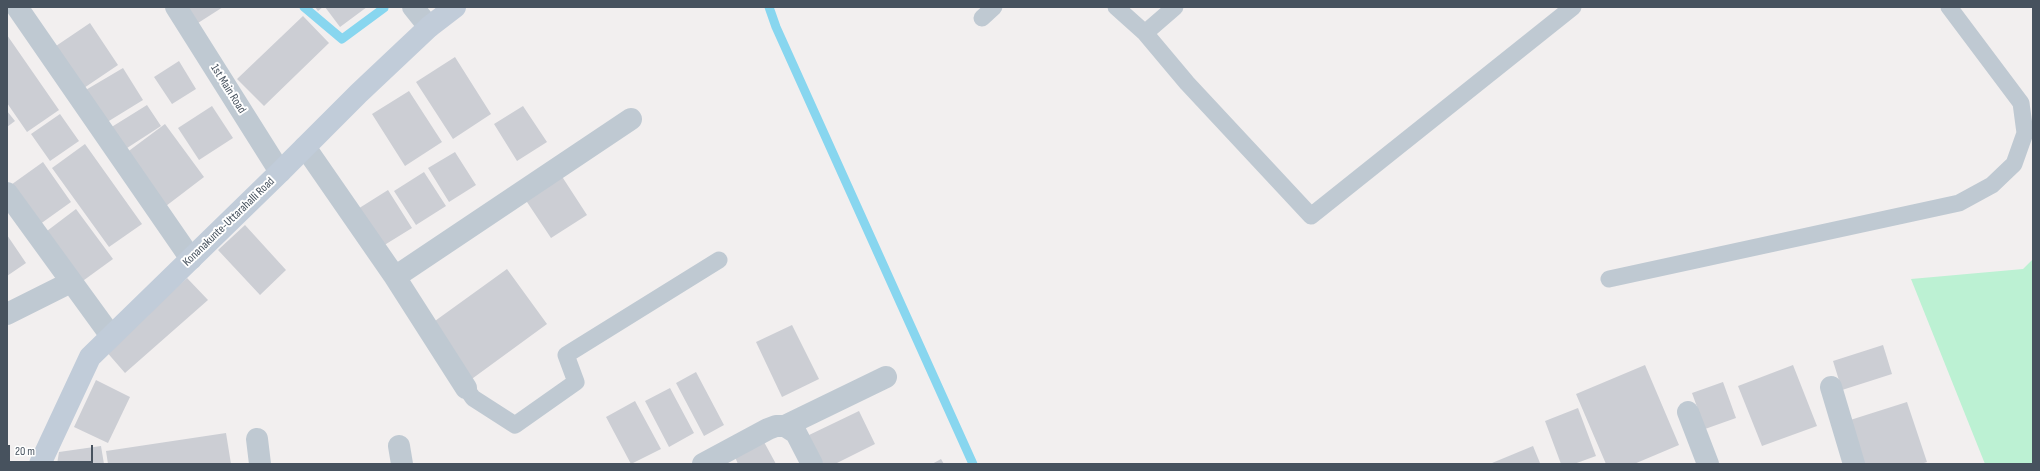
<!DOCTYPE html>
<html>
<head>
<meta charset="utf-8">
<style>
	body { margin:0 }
	#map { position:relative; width:2040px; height:471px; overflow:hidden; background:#f2efef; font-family:"Sofia Sans Condensed",sans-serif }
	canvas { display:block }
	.frame { position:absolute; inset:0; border:8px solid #47525e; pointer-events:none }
	.scale { position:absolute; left:8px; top:445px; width:85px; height:18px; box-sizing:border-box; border:2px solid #47525e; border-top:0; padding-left:5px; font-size:12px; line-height:14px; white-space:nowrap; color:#47525e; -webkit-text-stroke:3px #fff; paint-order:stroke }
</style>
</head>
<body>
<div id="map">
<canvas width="2040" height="471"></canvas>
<div class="frame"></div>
<div class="scale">20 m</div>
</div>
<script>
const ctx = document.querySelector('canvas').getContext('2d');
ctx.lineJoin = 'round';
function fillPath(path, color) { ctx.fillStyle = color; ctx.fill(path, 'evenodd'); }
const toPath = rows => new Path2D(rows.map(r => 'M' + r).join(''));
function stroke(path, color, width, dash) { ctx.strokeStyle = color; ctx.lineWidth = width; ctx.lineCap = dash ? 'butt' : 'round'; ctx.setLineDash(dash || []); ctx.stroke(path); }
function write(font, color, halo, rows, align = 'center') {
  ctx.font = font + ' "Sofia Sans Condensed",sans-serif'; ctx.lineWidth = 4; ctx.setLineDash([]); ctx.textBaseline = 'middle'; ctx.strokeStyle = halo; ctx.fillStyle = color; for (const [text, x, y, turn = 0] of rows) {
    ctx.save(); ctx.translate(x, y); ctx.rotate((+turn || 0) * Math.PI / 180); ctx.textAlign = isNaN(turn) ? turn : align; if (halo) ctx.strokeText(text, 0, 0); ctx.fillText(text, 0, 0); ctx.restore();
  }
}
fillPath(toPath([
	[2033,259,2033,464,1985,464,1911,279,2023,269]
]), '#bcf1d3');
stroke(toPath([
	[304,7,342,39,384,8],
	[769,7,776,27,973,464]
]), '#88d6ef', 9);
fillPath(toPath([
	[187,7,223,7,198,23],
	[315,7,323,7,318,11],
	[325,7,367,7,340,27],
	[303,16,329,43,264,106,237,79],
	[90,23,118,65,81,90,53,48],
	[7,35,59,110,27,132,7,103],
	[455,57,491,114,453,139,416,82],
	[179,61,196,89,172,104,154,77],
	[123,68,143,100,104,124,84,91],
	[409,91,442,142,405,166,372,114],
	[147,105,161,126,124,150,110,128],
	[212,106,233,138,199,160,178,128],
	[523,106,547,142,517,161,494,124],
	[7,111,15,121,7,127],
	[60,114,79,141,50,161,31,134],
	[165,124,204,177,166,206,126,153],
	[85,144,142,224,109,247,52,168],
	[455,152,476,185,449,202,428,168],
	[43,162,71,202,36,227,8,187],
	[424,172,446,206,416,225,394,191],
	[561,175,587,215,551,238,525,199],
	[388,190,412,228,378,249,353,212],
	[76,209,113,259,80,283,43,234],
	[245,225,286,270,260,295,218,250],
	[7,235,26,263,7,276],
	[507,269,547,324,469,381,428,326],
	[187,278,208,300,125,373,105,350],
	[792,325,819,379,782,397,756,342],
	[1883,345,1892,374,1842,390,1833,361],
	[1645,365,1679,445,1634,464,1606,464,1576,394],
	[1793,365,1817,426,1762,446,1738,386],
	[696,372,724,425,704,436,676,383],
	[96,380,130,397,108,443,74,427],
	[1723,382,1736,418,1705,429,1692,393],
	[670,388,694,433,669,447,645,401],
	[635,401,661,449,631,464,606,417],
	[1907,402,1927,462,1921,464,1857,464,1844,422],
	[1578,408,1596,456,1574,464,1561,464,1545,421],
	[859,411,875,444,835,464,821,464,807,436],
	[226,433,231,464,108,464,106,451],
	[764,442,776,464,738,464,735,457],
	[101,446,104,464,57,464,59,452],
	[1533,446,1540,463,1493,464,1492,463],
	[941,459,944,464,932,464]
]), '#ccced4');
stroke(toPath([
	[1116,7,1145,33,1187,83,1311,216,1573,7],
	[982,18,994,7],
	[1145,33,1175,7],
	[1609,279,1959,203,1992,185,2014,164,2025,133,2021,103,1949,7],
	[466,388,473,398,515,425,576,382,566,355,719,260]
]), '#bfc9d2', 17);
stroke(toPath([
	[17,7,191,259],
	[176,7,280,172],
	[413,7,429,27],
	[305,147,395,277,631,119],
	[7,193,111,336],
	[395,277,466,388],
	[7,314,71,282],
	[1831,387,1854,464],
	[1688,412,1708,464],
	[785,426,886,377],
	[257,439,260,464],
	[399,446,402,464],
	[703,464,768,429,776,426,785,426,796,433,812,464]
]), '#bfc9d2', 22);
stroke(toPath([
	[40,464,90,357,280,172,359,93,429,27,455,7]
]), '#c1ccd9', 22);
write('12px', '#47525e', '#fff', [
	["1st Main Road",228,89,58],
	["Konanakunte-Uttarahalli Road",229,222,-44]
]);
</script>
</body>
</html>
